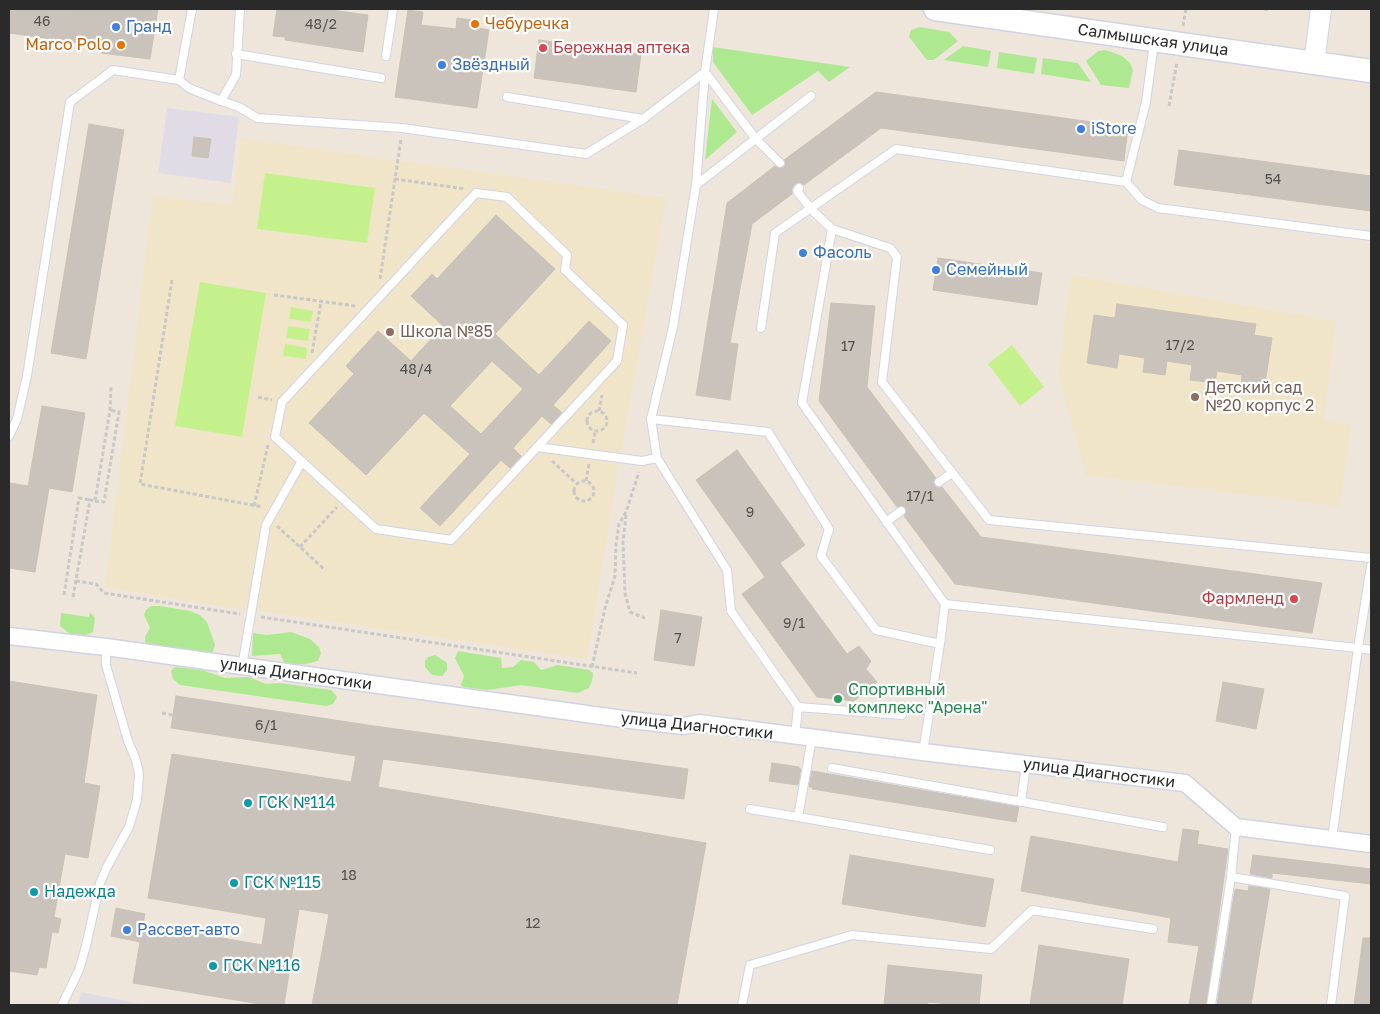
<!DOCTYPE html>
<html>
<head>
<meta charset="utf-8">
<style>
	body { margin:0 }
	#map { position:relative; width:1380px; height:1014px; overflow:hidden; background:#eee6db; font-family:"Golos Text",sans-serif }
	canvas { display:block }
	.frame { position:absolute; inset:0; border:10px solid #2a2a2a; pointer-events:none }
</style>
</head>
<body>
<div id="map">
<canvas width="1380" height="1014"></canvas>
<div class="frame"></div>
</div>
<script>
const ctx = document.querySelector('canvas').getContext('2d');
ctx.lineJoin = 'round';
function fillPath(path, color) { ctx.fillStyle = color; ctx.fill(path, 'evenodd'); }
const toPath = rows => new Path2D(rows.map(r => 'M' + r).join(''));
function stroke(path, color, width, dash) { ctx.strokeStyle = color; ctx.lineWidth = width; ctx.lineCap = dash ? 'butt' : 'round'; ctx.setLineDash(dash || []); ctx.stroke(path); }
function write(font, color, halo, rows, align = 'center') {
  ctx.font = font + ' "Golos Text",sans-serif'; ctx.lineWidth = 4.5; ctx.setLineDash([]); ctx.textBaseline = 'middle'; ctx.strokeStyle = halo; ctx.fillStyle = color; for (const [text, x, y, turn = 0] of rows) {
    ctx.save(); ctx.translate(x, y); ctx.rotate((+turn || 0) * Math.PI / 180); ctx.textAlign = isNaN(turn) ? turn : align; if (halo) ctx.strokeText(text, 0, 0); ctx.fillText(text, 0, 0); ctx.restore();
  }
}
fillPath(toPath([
	[167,108,239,117,231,183,158,173],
	[81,992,145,1005,78,1005]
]), '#dfdce5');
fillPath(toPath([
	[241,138,666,198,620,458,587,659,252,610,245,610,105,587,153,195,232,205],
	[1071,275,1336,321,1324,420,1351,424,1340,506,1086,475,1058,375]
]), '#f1e5c9');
fillPath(toPath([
	[919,27,949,32,958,41,934,60,927,60,909,37,911,30],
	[963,46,991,51,988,67,944,60],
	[713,47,850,67,829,82,818,71,752,115,713,62],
	[1106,50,1122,56,1130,63,1133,70,1129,88,1101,85,1086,61,1098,51],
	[999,52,1037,58,1034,74,997,68],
	[1043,58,1078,63,1091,82,1041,74],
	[712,99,737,132,705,160],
	[151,606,160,606,190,611,200,615,207,622,215,645,213,651,210,654,152,645,145,642,145,637,150,628,144,615,146,610],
	[90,612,95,618,93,632,86,635,70,634,60,626,61,613,89,617],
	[291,632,310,639,319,647,321,653,318,661,306,664,290,665,285,664,280,654,252,656,253,633,267,635],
	[458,651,501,658,502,668,513,667,521,660,534,662,541,670,558,665,589,670,593,673,592,681,589,688,578,693,521,685,488,690,463,687,461,685,464,676,455,658],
	[435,655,447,663,447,670,442,676,432,675,425,667,425,661,428,657],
	[175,667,202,670,225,678,249,677,266,684,279,683,331,690,337,697,333,704,326,706,180,685,173,679,171,671]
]), '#aee992');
fillPath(toPath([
	[265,173,375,188,367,243,257,229],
	[200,282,266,293,242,437,175,426],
	[291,307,313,311,311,322,289,319],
	[288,326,310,329,308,341,286,338],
	[285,344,307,348,306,359,283,356],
	[1012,345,1044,387,1020,406,988,364]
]), '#c5f18d');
const building = toPath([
	[9,9,78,10,79,9,158,9,150,59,101,53,102,46,9,33,9,9],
	[277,9,324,9,368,15,363,52,285,40,285,37,273,36,277,9],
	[408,10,423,12,421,25,456,29,457,18,480,21,479,28,489,30,477,108,395,97,408,10],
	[539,40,641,54,636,92,534,78,539,40],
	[876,92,1128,127,1124,161,881,128,804,185,800,182,796,183,792,188,792,194,752,224,730,343,738,344,730,400,696,395,727,203,775,166,779,168,784,167,786,164,784,160,876,92],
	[89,124,124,130,86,359,51,353,89,124],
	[194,137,211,139,208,158,192,156,194,137],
	[1179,150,1371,176,1371,211,1174,185,1179,150],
	[496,215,555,269,495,334,539,375,589,321,611,341,553,405,562,413,551,424,542,416,513,448,521,456,510,468,501,460,440,526,420,508,470,454,424,413,366,475,309,423,354,374,346,366,378,331,411,361,443,326,411,296,432,274,437,279,496,215],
	[492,361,523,389,481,434,450,406,492,361],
	[938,258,1042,273,1037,305,933,290,938,258],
	[831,303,875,306,867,387,936,478,933,482,935,486,939,488,942,487,981,537,1322,583,1312,633,955,584,904,516,906,513,906,508,903,506,897,507,819,401,831,303],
	[1117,304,1256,324,1254,335,1272,338,1264,389,1241,386,1242,375,1217,371,1215,383,1190,380,1192,365,1167,361,1165,375,1143,372,1145,358,1119,354,1117,368,1087,363,1094,315,1115,318,1117,304],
	[42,406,85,413,72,492,49,488,35,572,9,568,9,489,10,483,28,486,42,406],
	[737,450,805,545,780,563,847,654,859,646,871,661,866,669,877,682,854,701,817,697,742,594,765,577,696,480,737,450],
	[661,610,702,617,694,666,654,660,661,610],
	[9,681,97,695,84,783,100,786,88,858,65,854,54,917,61,919,58,933,52,932,46,968,39,967,37,975,9,971,9,681],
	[1223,682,1264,689,1256,729,1216,721,1223,682],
	[176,696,374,726,688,769,684,799,383,759,378,787,706,843,677,1005,312,1005,329,914,299,909,284,1005,266,1005,133,983,140,942,111,936,116,908,145,914,143,924,262,945,266,918,148,898,172,754,351,782,356,756,171,728,176,696],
	[772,763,799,767,799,769,801,769,798,785,769,781,772,763],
	[812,771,1019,807,1016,822,812,789,812,787,809,787,812,771],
	[1183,829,1199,831,1197,844,1228,849,1206,1005,1189,1005,1199,946,1168,942,1171,918,1021,891,1031,836,1178,862,1183,829],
	[850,855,994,879,985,927,842,904,850,855],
	[1253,855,1371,869,1371,884,1272,873,1272,878,1250,874,1253,855],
	[1249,886,1270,889,1251,1005,1217,1005,1235,889,1248,891,1249,886],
	[1363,938,1371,938,1371,1005,1354,1005,1363,938],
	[1039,945,1129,959,1122,1005,1030,1005,1039,945],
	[888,965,982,975,979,1005,959,1005,928,1002,928,1005,884,1005,888,965]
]);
fillPath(building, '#c9c3bb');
stroke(building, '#c9c2b4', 1);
const service = toPath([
	[714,9,705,72,755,138,780,163],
	[236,54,381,78],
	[386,56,393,9],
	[179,80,192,9],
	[507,97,643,119],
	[221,101,239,107,257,118,402,128,586,154,643,119,705,72],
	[1126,182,1142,200,1158,208,1371,236],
	[696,185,705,72],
	[799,188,797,191,811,209,832,229,802,403,945,604,1358,648,1371,566],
	[476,193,507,197,567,255,565,270,623,325,617,361,451,540,376,529,275,437,282,402,476,193],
	[832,229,890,248,897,257,882,382,989,520,1371,558],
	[761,328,775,233,896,149,1126,182,1146,102,1154,43],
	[651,419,768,432,829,529,821,556,876,630,940,644,945,604],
	[9,436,17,419,27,376,70,102,113,70,179,80,189,88,221,101,236,75,240,9],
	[537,447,642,461,657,458],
	[939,482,952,473],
	[886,522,901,511],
	[242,667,266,525,302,461],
	[798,707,902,715],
	[795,736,798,707,731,611,727,570,657,458,651,419,673,327,696,185,811,96],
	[812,738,798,817,990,850],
	[923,752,940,644],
	[832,768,1163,827],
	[1021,802,1026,765],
	[750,809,798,817],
	[1332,839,1358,648,1371,650],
	[1231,877,1345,896,1331,1005],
	[62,1005,79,970,86,946,100,883,108,865,129,827,137,800,139,774,136,760,128,741,106,665,106,647],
	[742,1005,750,965,852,935,991,949,1032,910,1153,929],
	[1211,1005,1231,877,1236,827]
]);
const minor = toPath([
	[9,636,106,647,630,720,684,726,699,723,923,752,1185,783,1236,827,1371,844]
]);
const tertiary = toPath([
	[1314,63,1321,9]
]);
const secondary = toPath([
	[935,9,1371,71]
]);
stroke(service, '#d0d3e4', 10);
stroke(minor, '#d0d3e4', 19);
stroke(tertiary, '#d0d3e4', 22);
stroke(secondary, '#d0d3e4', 25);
stroke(toPath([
	[1266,11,1266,9],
	[1183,26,1186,9],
	[1169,106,1177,62],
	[395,179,466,189],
	[380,279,401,139],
	[172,280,140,484,263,507],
	[274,295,356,306],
	[312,353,321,302],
	[258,397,272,400],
	'587 421a10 10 0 1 1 20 0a10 10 0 1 1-20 0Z',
	[599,411,602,395],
	[593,443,595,432],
	[552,461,577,484],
	'574 491a10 10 0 1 1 20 0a10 10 0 1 1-20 0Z',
	[586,481,589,464],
	[95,501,104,502,119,412,110,410],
	[254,506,268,445],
	[626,515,623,542,625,593,630,612,645,618],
	[277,526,325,570],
	[300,547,337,507],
	[76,581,96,584,104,593,240,614],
	[64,595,79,498,90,500],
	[73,597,90,500,95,501,110,410,111,387],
	[261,617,637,673],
	[592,667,605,608,615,576,616,544,619,524,626,512,639,472],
	[162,713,173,715,177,721]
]), '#c8c8c8', 3, [4, 2.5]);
stroke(service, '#fff', 8);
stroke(minor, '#fff', 16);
stroke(tertiary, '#fff', 20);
stroke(secondary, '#fff', 22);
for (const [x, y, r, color] of [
	[475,24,5,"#e8710a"],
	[116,27,5,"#3f7fe0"],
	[121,45,5,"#e8710a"],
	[543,48,5,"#e0444e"],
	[442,65,5,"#3f7fe0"],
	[1081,129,5,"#3f7fe0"],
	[803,253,5,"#3f7fe0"],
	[936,270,5,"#3f7fe0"],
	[390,332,5,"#8d6e63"],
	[1195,397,5,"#8d6e63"],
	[1294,599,5,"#e0444e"],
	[838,699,5,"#2e9e5b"],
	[248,803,5,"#0f9aa8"],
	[234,883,5,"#0f9aa8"],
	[34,892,5,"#0f9aa8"],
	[127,930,5,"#3f7fe0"],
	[213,966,5,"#0f9aa8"]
]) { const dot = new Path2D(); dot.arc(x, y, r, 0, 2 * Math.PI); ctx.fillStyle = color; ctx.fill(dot); stroke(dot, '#fff', 2); }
write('14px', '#52504e', null, [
	["46",42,22],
	["48/2",321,25],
	["54",1273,180],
	["17/2",1180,346],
	["17",848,347],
	["48/4",416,370],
	["17/1",920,497],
	["9",750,513],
	["9/1",794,624],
	["7",678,639],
	["6/1",266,726],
	["18",349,876],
	["12",533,924]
]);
write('16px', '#c56008', '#fff', [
	["Чебуречка",485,24],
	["Marco Polo",111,45,"right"]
], 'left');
write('16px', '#366cbe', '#fff', [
	["Гранд",126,27],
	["Звёздный",452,65],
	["iStore",1091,129],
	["Фасоль",813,253],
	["Семейный",946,270],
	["Рассвет-авто",137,930]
], 'left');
write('16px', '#2a2a2a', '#fff', [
	["Салмышская улица",1153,40,8],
	["улица Диагностики",296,674,8],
	["улица Диагностики",697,726,6],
	["улица Диагностики",1099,773,7]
]);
write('16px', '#be3a42', '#fff', [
	["Бережная аптека",553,48],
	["Фармленд",1284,599,"right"]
], 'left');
write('16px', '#785e54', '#fff', [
	["Школа №85",400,332],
	["Детский сад",1205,388],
	["№20 корпус 2",1205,406]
], 'left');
write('16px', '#27864d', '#fff', [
	["Спортивный",848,690],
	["комплекс \"Арена\"",848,708]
], 'left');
write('16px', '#0d838f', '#fff', [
	["ГСК №114",258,803],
	["ГСК №115",244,883],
	["Надежда",44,892],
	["ГСК №116",223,966]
], 'left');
</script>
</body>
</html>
